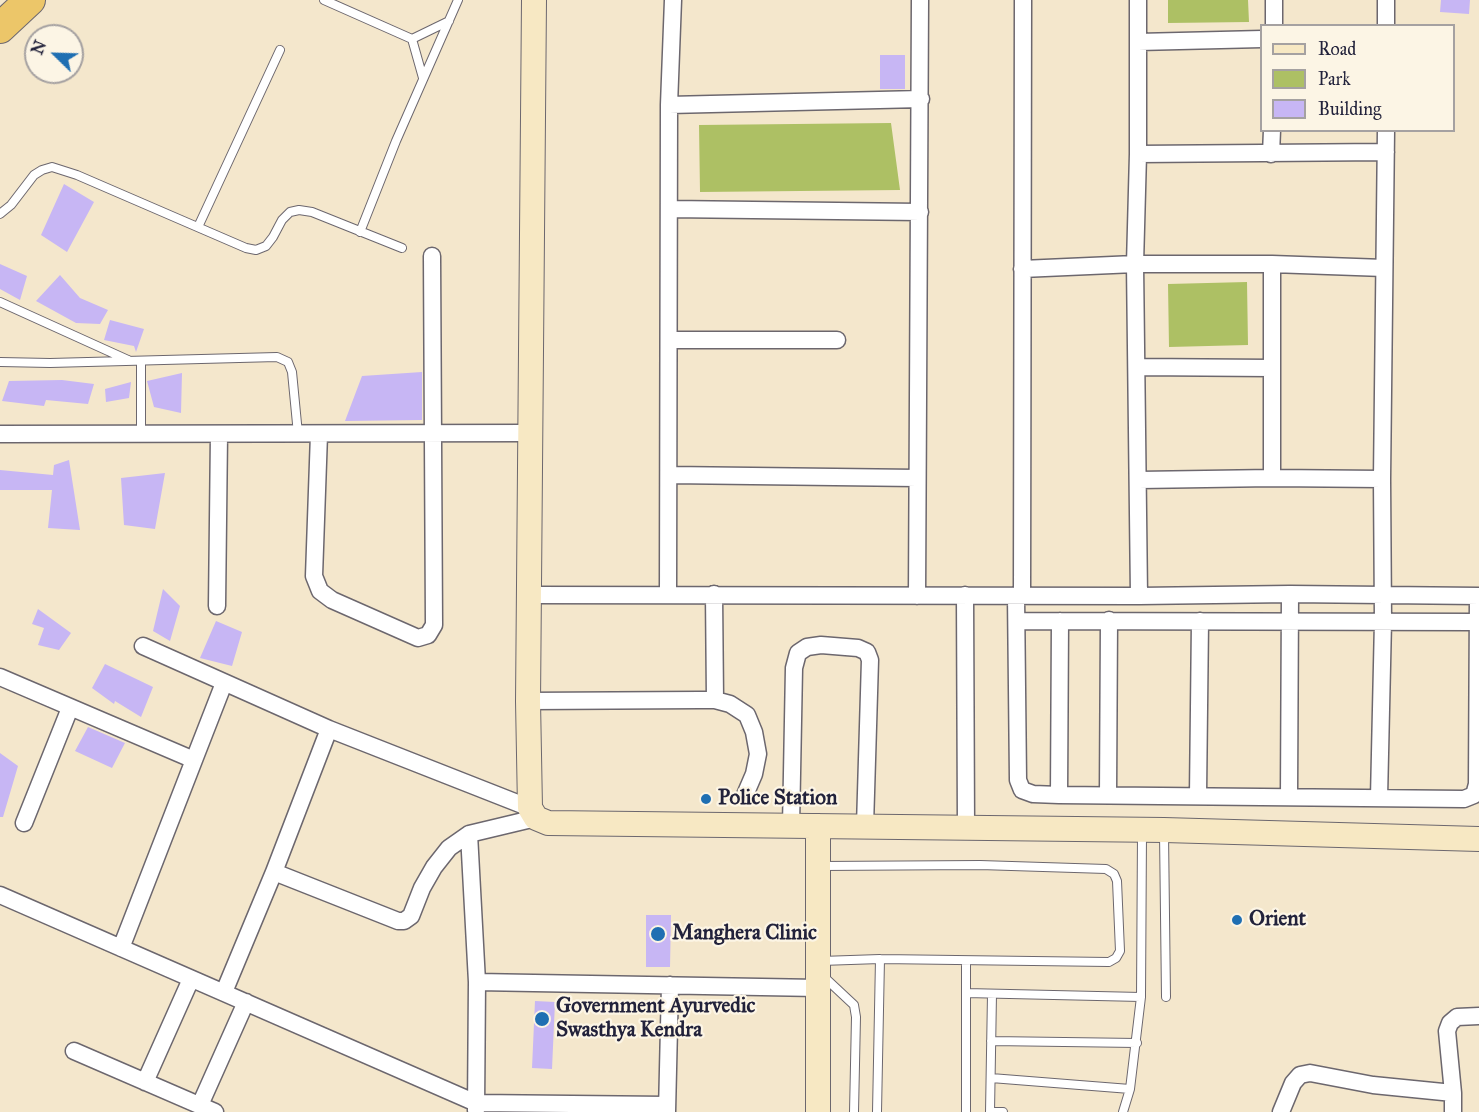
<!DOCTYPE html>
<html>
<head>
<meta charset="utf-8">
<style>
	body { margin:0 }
	#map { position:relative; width:1479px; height:1112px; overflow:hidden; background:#f4e7cc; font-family:"IM FELL Great Primer",serif }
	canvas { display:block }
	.legend { position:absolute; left:1260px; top:24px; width:195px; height:108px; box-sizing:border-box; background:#fcf5e5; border:2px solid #a5a1a1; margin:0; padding:8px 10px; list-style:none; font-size:18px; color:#22223b }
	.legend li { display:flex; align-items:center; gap:12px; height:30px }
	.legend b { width:30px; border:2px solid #a5a1a1 }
	.north { position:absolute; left:24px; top:24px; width:60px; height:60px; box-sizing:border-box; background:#fcf5e5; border:2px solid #a5a1a1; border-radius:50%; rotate:293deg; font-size:16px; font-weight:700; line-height:24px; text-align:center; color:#22223b }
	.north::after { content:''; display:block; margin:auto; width:21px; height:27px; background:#1f6fb2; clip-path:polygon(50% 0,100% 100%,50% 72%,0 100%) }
</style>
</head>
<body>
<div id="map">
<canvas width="1479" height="1112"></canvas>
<ul class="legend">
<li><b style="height:8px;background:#f7e8c3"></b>Road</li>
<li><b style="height:16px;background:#adc064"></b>Park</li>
<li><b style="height:16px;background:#c7b6f4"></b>Building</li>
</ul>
<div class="north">N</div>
</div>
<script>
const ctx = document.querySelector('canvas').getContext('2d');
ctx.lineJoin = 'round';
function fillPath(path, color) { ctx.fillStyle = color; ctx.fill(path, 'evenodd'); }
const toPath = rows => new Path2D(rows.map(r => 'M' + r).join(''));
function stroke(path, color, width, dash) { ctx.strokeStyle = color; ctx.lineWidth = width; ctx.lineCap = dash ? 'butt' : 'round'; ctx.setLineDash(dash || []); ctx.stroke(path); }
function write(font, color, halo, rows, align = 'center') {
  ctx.font = font + ' "IM FELL Great Primer",serif'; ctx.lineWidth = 4.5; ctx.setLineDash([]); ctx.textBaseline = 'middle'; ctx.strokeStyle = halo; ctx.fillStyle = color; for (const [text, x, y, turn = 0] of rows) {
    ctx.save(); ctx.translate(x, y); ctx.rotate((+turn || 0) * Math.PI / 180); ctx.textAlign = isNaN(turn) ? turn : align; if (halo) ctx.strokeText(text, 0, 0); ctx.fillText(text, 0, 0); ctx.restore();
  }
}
fillPath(toPath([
	[1168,0,1248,0,1249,22,1168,23],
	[891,123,900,190,700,192,699,125],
	[1247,282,1248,345,1169,347,1168,284]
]), '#adc064');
fillPath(toPath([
	[1441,0,1470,0,1469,14,1440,12],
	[880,55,905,55,905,89,880,89],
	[64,184,94,202,67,252,41,235],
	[0,264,27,276,20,300,0,289],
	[60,275,80,298,108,310,100,324,76,323,36,301],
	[110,320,144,329,136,352,134,346,104,340],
	[422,372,422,420,345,421,362,376],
	[182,373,181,413,154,407,147,381],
	[62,380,94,384,88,404,46,400,44,406,2,401,9,381],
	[131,382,129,398,106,402,105,389],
	[69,460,80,530,48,528,52,490,0,490,0,470,53,475,54,465],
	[165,473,155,529,124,525,121,478],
	[163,589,180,606,170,641,153,631],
	[38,609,71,633,59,650,38,645,44,628,32,624],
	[216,621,242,632,232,666,200,658],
	[105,664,153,687,141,717,115,701,114,704,92,688],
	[88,727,125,743,112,768,75,751],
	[0,753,18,766,3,817,0,817],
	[646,915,671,915,670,967,646,967],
	[535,1001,555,1002,552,1069,532,1068]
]), '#c7b6f4');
const lane = toPath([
	[324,0,412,39,449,21],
	[412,39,423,78],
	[0,214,11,205,34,175,42,170,52,167,77,175,246,248,256,250,266,246,273,237,282,220,290,212,299,210,312,212,402,248],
	[198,227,280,50],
	[360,232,396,141,458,0],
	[0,302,128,360],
	[0,362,50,363,277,357,288,362,292,372,298,434],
	[141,434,141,362],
	[1164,833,1166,997],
	[821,866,980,865,1106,869,1114,874,1117,881,1120,951,1116,958,1109,962,880,959,821,961],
	[823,976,854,1005,856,1017,854,1112],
	[966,993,1141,997,1142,833],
	[991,1041,1137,1043],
	[991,1078,1130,1089],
	[877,1112,880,959],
	[966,1112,966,961],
	[990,1112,992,994],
	[990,1112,1003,1112],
	[1123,1112,1130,1089,1141,997]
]);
const street = toPath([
	[1138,0,1138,154,1135,264,1139,596],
	[1274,0,1274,26],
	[1386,0,1386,26],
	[1138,42,1262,39],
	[669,105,921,99],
	[1138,154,1386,152],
	[1271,154,1272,130],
	[670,209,920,212],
	[1022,269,1135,264,1272,264],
	[669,340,837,340],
	[1137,367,1271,368],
	[0,434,532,433],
	[319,434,314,576,320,591,332,600,418,638,428,635,434,625,432,256],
	[670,475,917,478],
	[1272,478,1272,264,1384,268],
	[1139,480,1272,478,1382,479],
	[668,594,669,105,673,0],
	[714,594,715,700],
	[529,595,1139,596,1290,594,1479,596],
	[965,595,966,827],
	[1022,595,1023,0],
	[917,596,920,0],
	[1016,596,1018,780,1022,790,1033,794,1059,795,1464,799,1474,795,1477,784,1478,596],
	[217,606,219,434],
	[1017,621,1477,622],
	[143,646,329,729,530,808],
	[0,677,194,760,121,948],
	[528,701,700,700,715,700,730,704,747,715,754,732,758,754,754,774,745,795],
	[194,760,224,683],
	[1059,795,1060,621],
	[1108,795,1109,620],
	[1198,795,1200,621],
	[1289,796,1290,594],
	[1379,798,1383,621,1382,479,1386,130],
	[536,818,469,834,477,982,818,988],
	[24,823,70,708],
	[791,826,794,668,798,653,807,647,821,645,858,648,867,652,870,660,865,826],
	[274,872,398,921,404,921,411,916,422,888,434,867,449,848,469,834],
	[0,895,476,1103,667,1105],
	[224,992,274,872,329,729],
	[74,1051,215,1112],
	[145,1082,191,979],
	[1453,1093,1453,1112],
	[200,1105,246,1002],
	[476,1110,477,982],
	[667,1112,670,985],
	[1281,1112,1293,1083,1300,1075,1310,1073,1373,1085,1453,1093,1447,1031,1450,1023,1457,1017,1479,1016]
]);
const secondary = toPath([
	[534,0,528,701,530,808,536,818,548,823,1164,830,1479,839],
	[818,826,818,1112]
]);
const highway = toPath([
	[0,28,30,0]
]);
stroke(lane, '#6c676e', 10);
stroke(street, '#6c676e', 19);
stroke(secondary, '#6c676e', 26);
stroke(highway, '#6c676e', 32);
stroke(lane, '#fff', 8);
stroke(street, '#fff', 16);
stroke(secondary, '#f7e8c3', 24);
stroke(highway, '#ecc669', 30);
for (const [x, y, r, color] of [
	[706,799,6,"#1f6fb2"],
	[1237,920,6,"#1f6fb2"],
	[658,934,8,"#1f6fb2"],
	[542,1019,8,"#1f6fb2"]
]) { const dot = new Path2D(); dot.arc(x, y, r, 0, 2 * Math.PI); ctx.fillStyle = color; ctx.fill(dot); stroke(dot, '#fcf5e5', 2); }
write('bold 21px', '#22223b', '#fcf5e5', [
	["Police Station",718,799],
	["Orient",1249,920],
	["Manghera Clinic",672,934],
	["Government Ayurvedic",556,1007],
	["Swasthya Kendra",556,1031]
], 'left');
</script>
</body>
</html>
